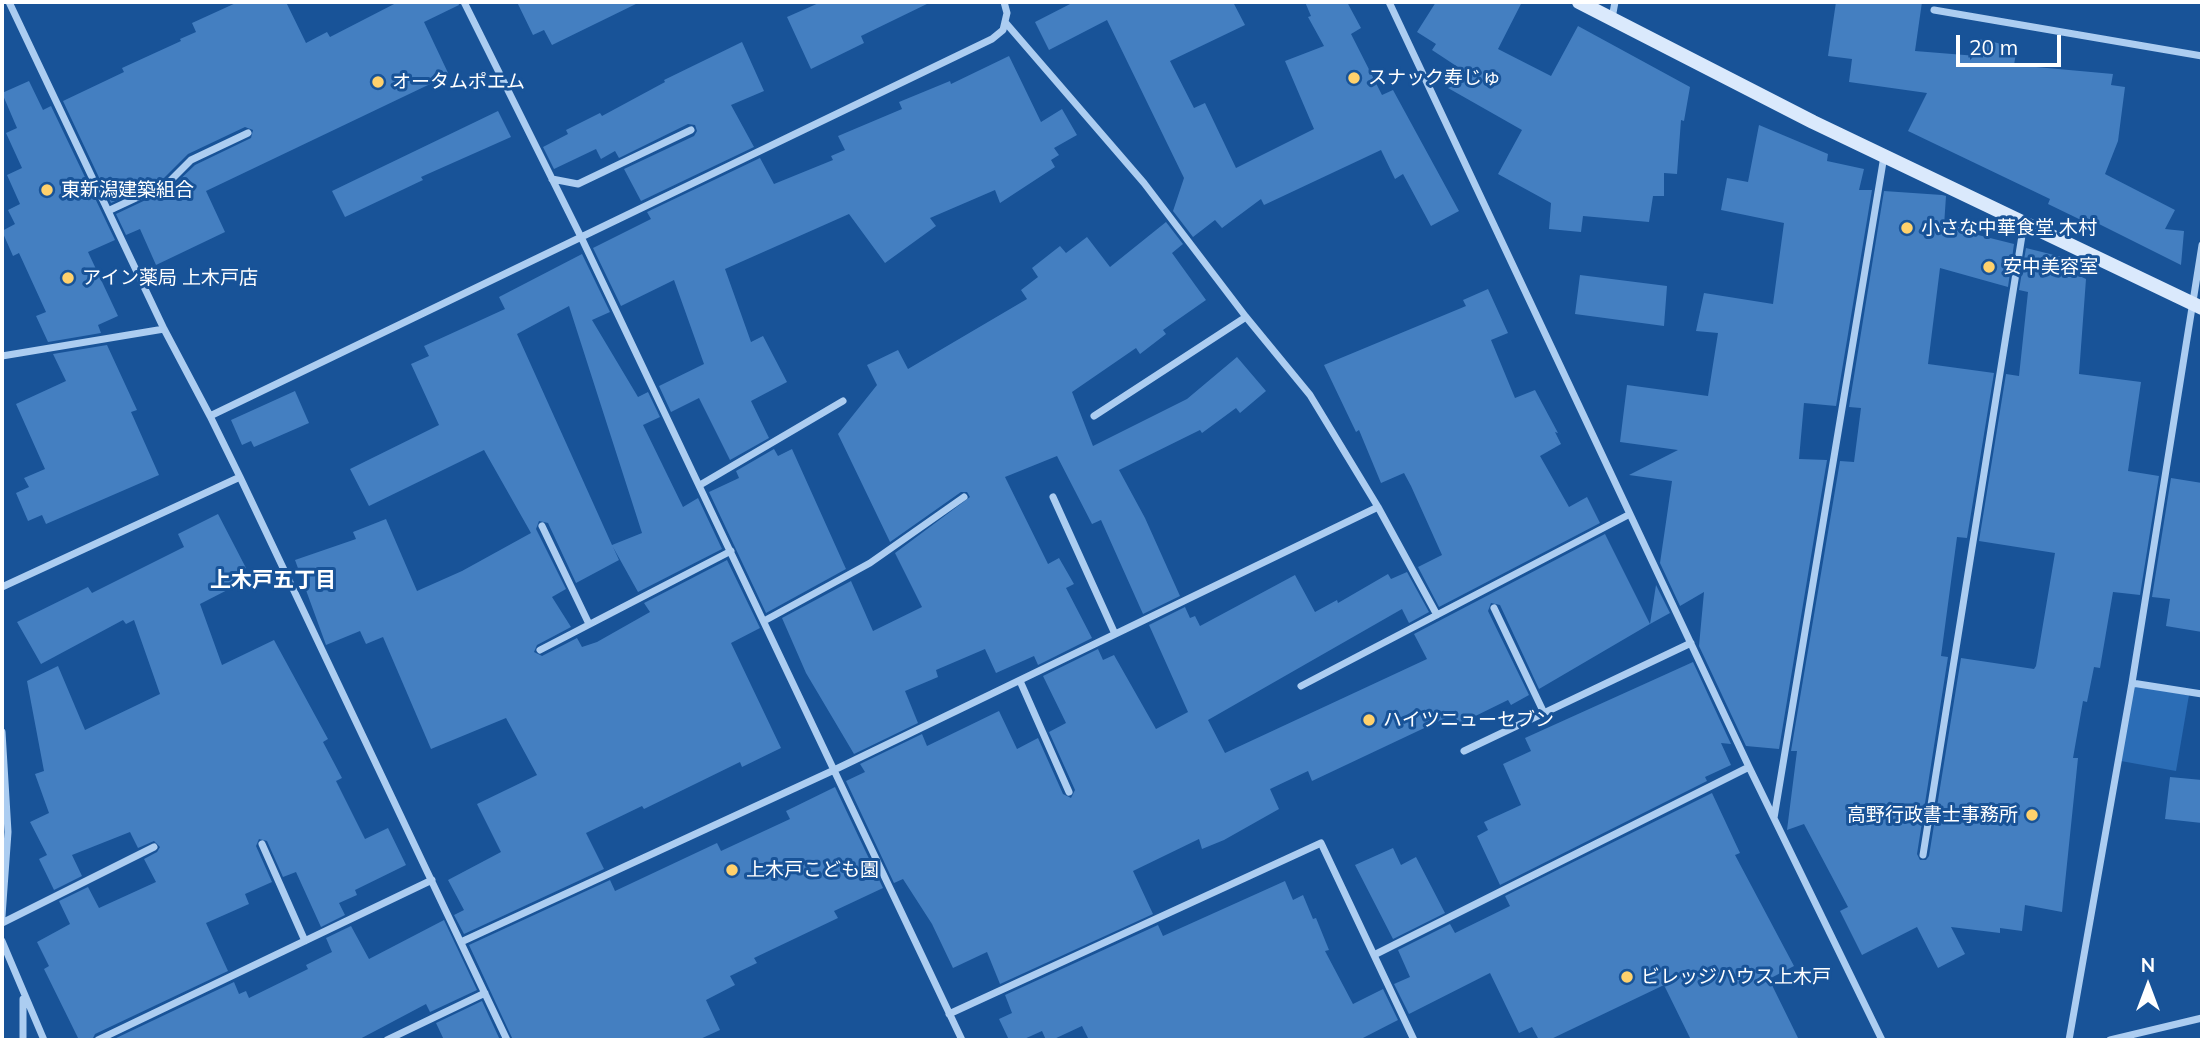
<!DOCTYPE html>
<html>
<head>
<meta charset="utf-8">
<style>
	body { margin:0 }
	#map { position:relative; width:2204px; height:1042px; overflow:hidden; background:#185398; font-family:Mulish,sans-serif }
	canvas { display:block }
	.frame { position:absolute; inset:0; border:4px solid #fff; pointer-events:none }
	.north { position:absolute; left:2113px; top:951px; width:70px; height:70px; -webkit-text-stroke:5px #185398; paint-order:stroke; rotate:0deg; font-size:19px; font-weight:700; line-height:28px; text-align:center; color:#fff }
	.north::after { content:''; display:block; margin:auto; width:24px; height:32px; background:#fff; clip-path:polygon(50% 0,100% 100%,50% 72%,0 100%) }
	.scale { position:absolute; left:1956px; top:35px; width:105px; height:32px; box-sizing:border-box; border:4px solid #fff; border-top:0; padding-left:9px; font-size:21px; line-height:24px; white-space:nowrap; color:#fff; -webkit-text-stroke:5px #185398; paint-order:stroke }
</style>
</head>
<body>
<div id="map">
<canvas width="2204" height="1042"></canvas>
<div class="frame"></div>
<div class="north">N</div>
<div class="scale">20 m</div>
</div>
<script>
const ctx = document.querySelector('canvas').getContext('2d');
ctx.lineJoin = 'round';
function fillPath(path, color) { ctx.fillStyle = color; ctx.fill(path, 'evenodd'); }
const toPath = rows => new Path2D(rows.map(r => 'M' + r).join(''));
function stroke(path, color, width, dash) { ctx.strokeStyle = color; ctx.lineWidth = width; ctx.lineCap = dash ? 'butt' : 'round'; ctx.setLineDash(dash || []); ctx.stroke(path); }
function write(font, color, halo, rows, align = 'center') {
  ctx.font = font + ' Mulish,"Noto Sans JP",sans-serif'; ctx.lineWidth = 6; ctx.setLineDash([]); ctx.textBaseline = 'middle'; ctx.strokeStyle = halo; ctx.fillStyle = color; for (const [text, x, y, turn = 0] of rows) {
    ctx.save(); ctx.translate(x, y); ctx.rotate((+turn || 0) * Math.PI / 180); ctx.textAlign = isNaN(turn) ? turn : align; if (halo) ctx.strokeText(text, 0, 0); ctx.fillText(text, 0, 0); ctx.restore();
  }
}
fillPath(toPath([
	[2133,686,2189,695,2176,771,2121,761]
]), '#2b6db6');
fillPath(toPath([
	[238,2,286,2,306,43,327,32,330,37,398,2,458,2,459,5,424,22,449,75,206,191,225,232,156,265,140,229,126,235,116,214,171,188,195,165,251,138,253,130,245,127,188,154,164,178,111,203,63,101,124,72,122,68,181,41,180,39,196,32,192,23],
	[517,2,640,2,552,45,544,30,533,35],
	[821,2,931,2,861,36,864,43,811,69,787,17],
	[1074,2,1233,2,1245,25,1170,61,1194,108,1205,103,1236,168,1314,129,1285,61,1324,46,1308,17,1311,16,1305,2,1347,2,1361,28,1351,34,1382,95,1393,90,1459,211,1431,226,1403,174,1395,179,1381,150,1264,205,1261,199,1222,228,1215,220,1193,237,1173,211,1184,178,1107,20,1049,50,1035,22],
	[1436,2,1522,2,1498,49,1551,76,1578,26,1690,87,1684,121,1681,120,1677,174,1664,173,1664,196,1653,196,1649,222,1583,216,1581,232,1549,229,1551,203,1498,174,1522,130,1448,88,1473,77,1432,50,1436,44,1417,32],
	[1836,2,1922,2,1915,51,1977,56,1978,39,2017,47,2014,65,2113,74,2111,85,2125,87,2118,141,2105,174,2175,210,2165,229,2184,231,2181,265,2083,216,2081,220,2048,204,2050,199,1908,131,1927,93,1849,82,1852,59,1828,56],
	[742,42,764,91,731,105,754,147,641,201,624,169,694,136,697,131,695,125,688,124,619,158,615,151,601,159,596,149,554,169,543,147,568,134,566,130,600,113,602,116,665,82,664,80],
	[1009,56,1041,122,1062,109,1077,135,1054,148,1059,155,1051,160,1055,167,1000,203,995,190,930,218,936,226,885,263,849,214,725,269,751,342,763,336,787,382,751,401,769,438,730,460,699,398,671,412,659,386,704,364,674,280,621,306,593,248,651,219,647,212,760,158,774,184,833,160,831,156,845,150,838,136,902,109,899,102,950,81,951,84],
	[29,81,43,110,51,106,115,240,88,252,118,316,98,325,101,333,48,342,36,316,46,312,19,253,13,256,2,231,15,224,8,210,20,204,7,175,22,168,6,133,17,128,2,93],
	[498,111,511,137,421,177,423,180,345,217,332,191],
	[1759,125,1828,154,1827,161,1864,169,1859,190,1872,190,1836,406,1804,403,1799,459,1827,460,1779,749,1746,746,1699,646,1704,592,1680,606,1660,563,1672,481,1629,475,1678,450,1620,442,1627,385,1708,396,1718,333,1696,331,1704,293,1773,304,1784,223,1721,210,1727,178,1748,182],
	[1884,191,1942,195,1946,196,1944,226,1974,228,1974,234,2014,244,2008,287,1940,268,1928,364,1994,373,1967,538,1957,537,1941,656,1948,657,1917,854,1920,860,1926,860,1929,856,1961,658,2034,669,2036,666,2055,553,1979,541,2006,374,2019,376,2028,292,2019,290,2026,248,2066,258,2062,268,2086,279,2079,374,2141,382,2128,471,2159,476,2140,595,2113,592,2100,668,2094,667,2087,702,2083,701,2073,758,2078,758,2062,912,2025,905,2022,931,2000,928,2000,933,1951,927,1965,954,1938,968,1917,927,1862,955,1840,911,1848,907,1804,824,1787,830,1797,751,1791,751,1840,461,1854,462,1861,408,1849,407],
	[1166,222,1183,244,1172,253,1206,300,1163,330,1166,334,1140,354,1136,348,1072,392,1093,446,1187,399,1237,357,1266,391,1240,413,1236,408,1202,433,1200,430,1119,470,1145,518,1180,596,1143,614,1101,520,1092,524,1057,456,1005,477,1048,564,1059,558,1074,584,1066,588,1092,638,1038,665,1034,656,996,673,985,649,936,670,938,677,905,691,918,723,854,754,806,673,782,618,851,581,873,631,922,607,895,553,970,497,967,492,961,492,890,542,838,434,877,385,867,365,898,350,908,369,1027,299,1021,290,1038,277,1032,268,1060,246,1066,253,1087,237,1110,267],
	[582,254,610,312,592,320,638,397,648,392,660,417,643,425,683,507,698,498,722,549,638,592,613,547,619,560,576,583,548,523,539,521,536,529,566,589,552,597,571,627,537,645,534,652,542,656,577,638,582,647,597,642,650,612,644,603,727,560,760,628,731,643,781,748,742,767,740,762,644,809,642,806,586,833,604,869,464,934,454,915,464,910,448,880,501,852,477,804,537,775,506,718,431,749,383,637,366,644,360,631,326,645,295,560,356,539,353,532,386,519,417,591,462,571,531,533,484,450,369,506,350,469,439,425,411,364,429,356,424,346,505,309,499,297],
	[569,306,642,533,612,545,517,334],
	[1580,275,1667,286,1664,326,1575,314],
	[1488,289,1508,333,1491,340,1515,398,1535,390,1558,433,1555,432,1561,444,1540,456,1569,507,1587,497,1600,523,1439,607,1418,567,1442,555,1411,486,1404,473,1381,483,1359,430,1356,432,1324,365,1466,306,1463,300],
	[107,345,137,410,131,412,159,475,46,524,42,515,28,521,16,493,29,487,24,478,45,469,16,404,66,381,53,354],
	[295,391,309,423,254,447,251,441,242,445,231,420],
	[774,449,778,456,792,449,846,569,766,613,709,492,739,478,736,471],
	[2171,478,2202,483,2202,632,2166,626,2170,599,2152,597],
	[218,514,246,568,238,573,243,582,200,604,222,665,274,640,328,739,323,742,342,778,336,781,365,839,388,828,406,865,355,890,357,895,339,903,345,915,321,927,296,872,283,877,267,841,259,839,256,846,272,882,245,894,249,904,206,923,228,971,95,1034,92,1040,79,1040,44,969,49,966,37,942,70,924,59,901,88,887,99,908,156,882,144,859,157,852,160,847,154,841,138,848,130,832,72,855,82,876,54,890,39,859,47,855,30,822,49,813,35,774,44,771,27,681,58,666,85,730,160,694,134,620,126,624,123,620,41,664,17,622,88,587,92,593,184,547,178,534],
	[1605,534,1650,624,1539,689,1500,605,1491,603,1488,611,1529,695,1511,705,1508,700,1459,724,1454,714,1312,781,1308,771,1270,789,1279,809,1224,840,1202,849,1199,839,1133,871,1153,914,1000,984,987,952,953,968,932,924,903,879,894,883,846,781,865,772,860,764,922,734,927,746,999,711,1017,749,1038,738,1063,794,1071,798,1075,790,1049,732,1066,723,1043,676,1098,649,1103,660,1114,655,1156,729,1188,712,1149,625,1185,607,1190,618,1195,616,1200,626,1295,575,1315,612,1337,600,1338,603,1388,574,1391,579,1407,572,1429,612,1409,623,1402,609,1208,720,1225,753,1427,659,1414,634],
	[1656,585,1670,613,1650,624],
	[1693,662,1731,744,1721,743,1731,765,1705,777,1707,781,1500,885,1477,836,1488,830,1484,822,1521,805,1503,764,1531,751,1525,738],
	[2170,777,2202,780,2202,823,2165,819],
	[835,787,883,888,834,911,838,918,754,958,757,963,730,976,735,985,706,1000,720,1030,698,1040,513,1040,469,945,610,880,615,891,717,843,721,851,790,819,786,811],
	[1712,793,1740,853,1735,855,1794,966,1769,979,1799,1040,1691,1040,1664,985,1549,1040,1539,1040,1532,1027,1519,1033,1490,973,1409,1014,1394,984,1410,977,1398,950,1450,924,1455,933,1510,906,1505,896],
	[1393,848,1401,865,1416,857,1445,913,1393,939,1355,865],
	[1285,881,1293,900,1303,895,1313,919,1316,918,1329,950,1325,951,1353,1004,1383,989,1398,1020,1359,1040,1089,1040,1082,1026,1052,1040,1046,1040,1042,1031,1022,1040,1009,1040,999,1019,1012,1013,1005,995,1158,925,1163,936],
	[444,920,477,990,430,1012,426,1004,358,1040,112,1040,234,982,239,994,246,991,249,998,308,969,306,965,332,952,326,938,351,926,369,959],
	[482,1001,500,1040,444,1040,436,1023]
]), '#447fc1');
stroke(toPath([
	[9,2,164,329,210,416],
	[464,2,582,239,962,1040],
	[1389,2,1749,767,1882,1040],
	[1934,10,2202,56],
	[1612,18,1615,2],
	[1005,22,1144,183,1246,317,1310,395,1378,507,1437,615],
	[552,179,578,184,691,130],
	[110,210,168,183,191,160,248,133],
	[2,356,164,329],
	[1094,416,1246,317],
	[240,477,507,1040],
	[700,485,843,401],
	[1053,497,1115,634],
	[542,526,589,624],
	[2,587,240,477,210,416,992,39,1003,30,1007,13,1004,2],
	[1494,608,1544,713],
	[764,621,870,563,964,497],
	[540,650,731,551],
	[1020,681,1069,792],
	[2132,683,2202,694],
	[1301,686,1630,514],
	[2,732,8,832,2,916],
	[1464,751,1691,643],
	[1774,818,1884,156],
	[262,844,305,941],
	[1923,855,2024,223],
	[2,923,154,847],
	[2,941,44,1040],
	[461,942,832,771,1378,507],
	[1374,955,1749,767],
	[23,999,23,1040],
	[949,1014,1321,843,1414,1040],
	[98,1040,432,880],
	[387,1040,485,993],
	[2069,1040,2132,683,2202,245],
	[2110,1040,2202,1018]
]), '#accdf1', 7);
stroke(toPath([
	[1579,2,1813,122,2202,308]
]), '#dae9fc', 14);
for (const [x, y, r, color] of [
	[1354,78,7,"#ffd16c"],
	[378,82,7,"#ffd16c"],
	[47,190,7,"#ffd16c"],
	[1907,228,7,"#ffd16c"],
	[1989,267,7,"#ffd16c"],
	[68,278,7,"#ffd16c"],
	[1369,720,7,"#ffd16c"],
	[2032,815,7,"#ffd16c"],
	[732,870,7,"#ffd16c"],
	[1627,977,7,"#ffd16c"]
]) { const dot = new Path2D(); dot.arc(x, y, r, 0, 2 * Math.PI); ctx.fillStyle = color; ctx.fill(dot); stroke(dot, '#185398', 2.5); }
write('19px', '#fff', '#185398', [
	["スナック寿じゅ",1368,78],
	["オータムポエム",392,82],
	["東新潟建築組合",61,190],
	["小さな中華食堂 木村",1921,228],
	["安中美容室",2003,267],
	["アイン薬局 上木戸店",82,278],
	["ハイツニューセブン",1383,720],
	["高野行政書士事務所",2018,815,"right"],
	["上木戸こども園",746,870],
	["ビレッジハウス上木戸",1641,977]
], 'left');
write('bold 21px', '#fff', '#185398', [
	["上木戸五丁目",273,581]
]);
</script>
</body>
</html>
